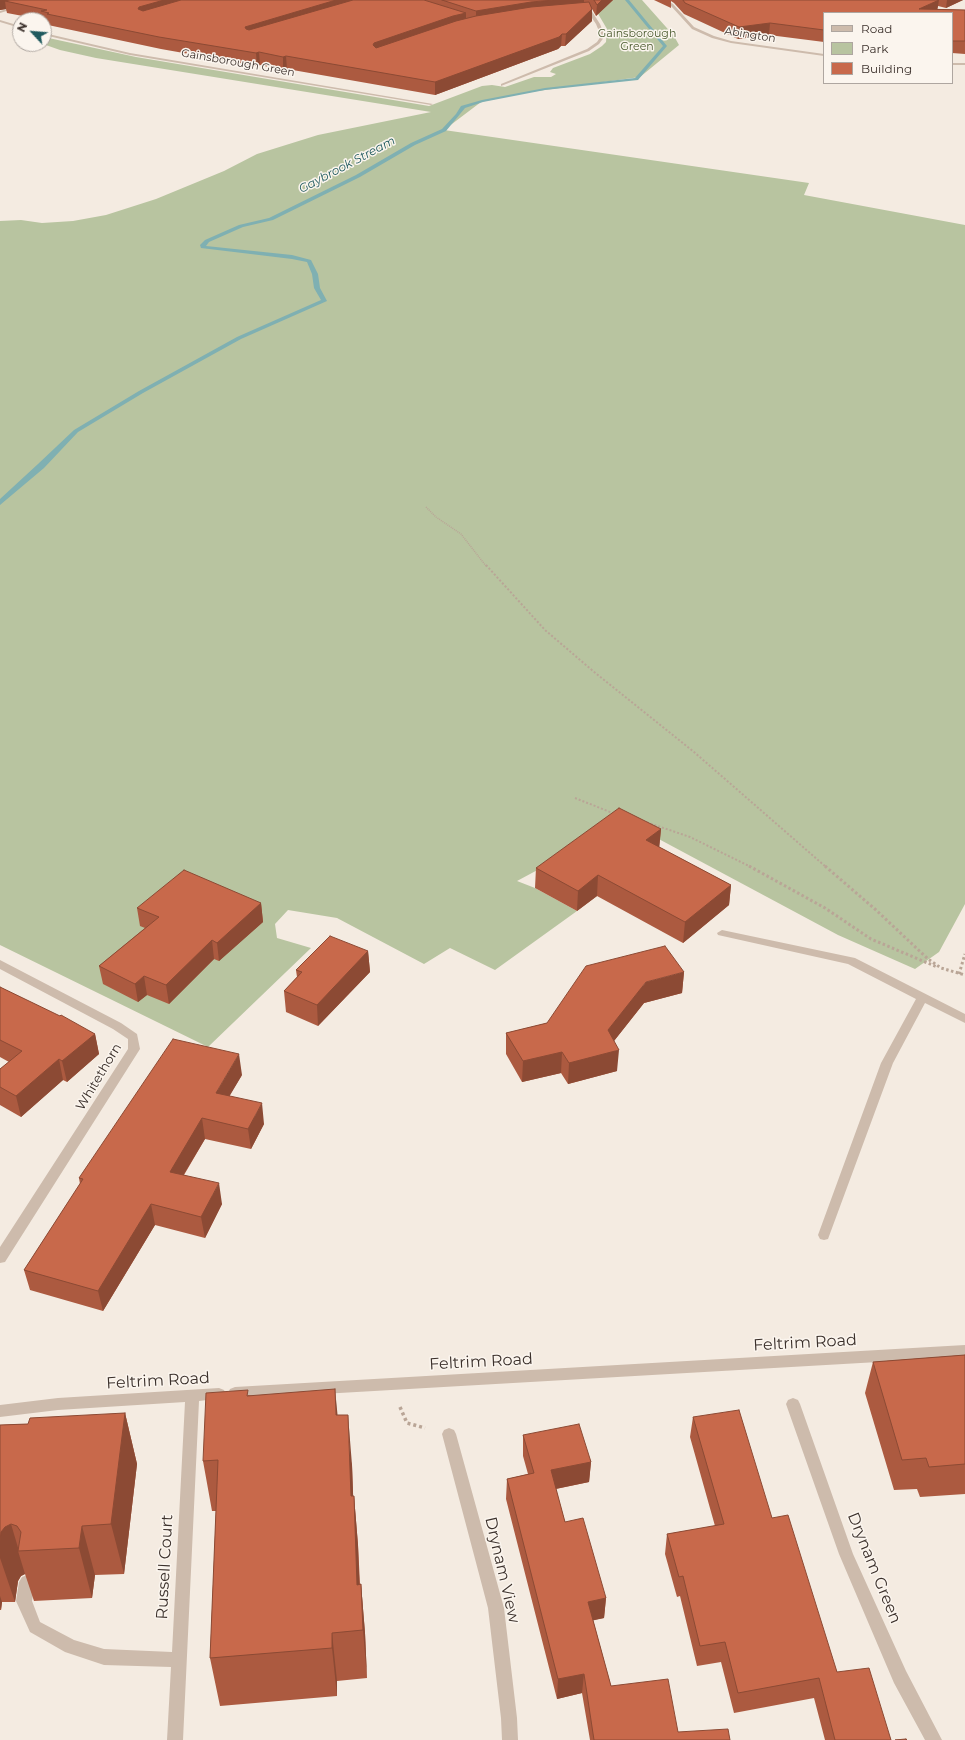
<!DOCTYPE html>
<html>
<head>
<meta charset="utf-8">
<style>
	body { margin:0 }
	#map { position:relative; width:965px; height:1740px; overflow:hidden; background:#f4ebe1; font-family:Montserrat,sans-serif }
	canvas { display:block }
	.legend { position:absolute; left:823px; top:12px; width:130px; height:72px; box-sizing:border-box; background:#fbf5ee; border:1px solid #aea6a0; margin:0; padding:5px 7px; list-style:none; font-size:12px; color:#3b302b }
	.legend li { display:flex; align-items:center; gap:8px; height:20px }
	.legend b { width:20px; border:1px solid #aea6a0 }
	.north { position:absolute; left:12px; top:12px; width:40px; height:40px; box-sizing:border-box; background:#fbf5ee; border:1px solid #aea6a0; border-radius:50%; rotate:296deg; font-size:11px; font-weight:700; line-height:16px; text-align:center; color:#3b302b }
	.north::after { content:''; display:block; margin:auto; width:14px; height:18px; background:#1f5a5e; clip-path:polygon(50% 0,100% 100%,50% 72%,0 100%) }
</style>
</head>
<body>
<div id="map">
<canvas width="965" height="1740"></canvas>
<ul class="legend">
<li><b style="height:5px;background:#cdbbac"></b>Road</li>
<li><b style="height:11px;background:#b8c4a0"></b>Park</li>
<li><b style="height:11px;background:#c8694b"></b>Building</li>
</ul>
<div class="north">N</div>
</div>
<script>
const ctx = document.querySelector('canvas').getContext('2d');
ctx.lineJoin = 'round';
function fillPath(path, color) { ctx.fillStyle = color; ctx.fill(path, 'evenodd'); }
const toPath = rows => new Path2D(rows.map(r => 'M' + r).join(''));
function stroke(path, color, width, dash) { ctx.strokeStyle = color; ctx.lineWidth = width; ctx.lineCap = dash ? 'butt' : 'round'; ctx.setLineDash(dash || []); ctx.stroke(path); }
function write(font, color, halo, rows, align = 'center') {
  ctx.font = font + ' Montserrat,sans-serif'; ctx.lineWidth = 3; ctx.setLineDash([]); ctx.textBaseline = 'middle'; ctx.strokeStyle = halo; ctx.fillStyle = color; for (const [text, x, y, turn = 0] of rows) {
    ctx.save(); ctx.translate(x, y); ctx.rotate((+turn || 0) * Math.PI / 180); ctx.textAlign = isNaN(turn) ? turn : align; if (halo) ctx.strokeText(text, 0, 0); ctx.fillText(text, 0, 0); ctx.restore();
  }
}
fillPath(toPath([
	[584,0,642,0,674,36,679,45,640,77,523,93,481,102,444,130,809,183,804,195,965,225,965,904,939,952,915,969,838,935,627,822,517,881,535,888,577,911,495,970,450,948,424,964,337,918,288,910,275,924,277,938,311,948,208,1047,0,945,0,221,21,220,42,223,73,221,106,215,156,199,224,171,257,154,318,135,431,112,96,58,60,50,43,44,44,37,136,57,429,106,482,86,492,85,505,87,534,77,551,77,556,74,550,72,553,68,590,54,602,46,606,42,607,29,597,12]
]), '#b8c4a0');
fillPath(toPath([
	[625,0,629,0,667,46,638,80,545,90,483,102,465,108,446,131,415,145,360,177,273,220,243,227,209,242,206,246,292,255,311,260,318,274,320,288,327,301,241,339,143,393,78,432,44,468,0,505,0,499,38,464,74,430,139,391,237,337,321,300,314,288,312,274,307,262,292,259,201,248,200,245,205,240,239,225,269,218,356,175,411,143,442,129,456,114,461,106,482,100,545,88,635,78,663,46,625,0]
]), '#7fb0b2');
stroke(toPath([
	[426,507,436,517,461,534,486,566]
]), '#b9a596', 1.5, [1, 1]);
stroke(toPath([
	[486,565,545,630,593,671,694,752,826,867],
	[575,798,615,814],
	[643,821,690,837,751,867]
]), '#b9a596', 2, [2, 2]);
stroke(toPath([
	[749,866,825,908,871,939,937,967],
	[825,866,876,910,928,959,941,968,965,975],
	[959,974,965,954]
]), '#b9a596', 3, [2.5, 2.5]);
stroke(toPath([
	[400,1407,407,1423,425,1428]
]), '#b9a596', 3.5, [3, 3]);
fillPath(toPath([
	[37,0,43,0,0,13,0,11,37,0],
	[577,0,581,0,591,10,600,24,605,36,599,44,589,51,501,86,501,84,587,49,597,42,601,36,596,24,588,12,577,0],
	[661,0,666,0,673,4,694,27,714,36,731,41,824,54,824,56,731,43,712,38,692,29,671,6,661,0],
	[0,20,20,26,20,28,0,22,0,20],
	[44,33,130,53,433,104,431,105,130,55,44,35,44,33],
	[952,63,965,63,965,65,952,65,952,63],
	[722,930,855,958,965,1014,965,1023,925,1003,893,1063,828,1239,824,1240,820,1239,818,1235,881,1063,916,999,848,964,718,935,717,933,722,930],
	[0,960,121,1023,137,1034,140,1049,5,1262,0,1263,0,1247,128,1049,128,1039,113,1029,0,969,0,960],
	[965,1345,965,1357,235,1399,230,1397,228,1393,230,1389,235,1387,965,1345],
	[219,1388,224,1390,226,1394,224,1398,199,1401,183,1740,167,1740,171,1667,104,1665,65,1652,30,1632,16,1601,19,1582,22,1577,27,1575,32,1577,35,1582,32,1601,40,1622,74,1640,104,1649,172,1652,185,1402,58,1410,0,1417,0,1405,58,1398,219,1388],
	[793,1398,798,1400,800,1404,853,1554,906,1671,942,1740,925,1740,894,1683,839,1554,786,1404,788,1400,793,1398],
	[449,1428,454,1430,456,1434,504,1608,517,1718,518,1740,502,1740,501,1718,488,1608,442,1434,444,1430,449,1428]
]), '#cdbbac');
fillPath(toPath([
	[0,0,616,0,613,0,596,16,592,9,592,21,565,46,561,46,558,49,435,95,287,69,283,70,260,65,257,66,161,49,48,25,48,24,44,23,44,20,7,13,6,9,0,10],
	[654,0,963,0,946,8,938,6,937,9,965,10,965,54,952,53,952,13,824,13,824,42,769,35,738,39,684,14,674,3,671,1,671,8],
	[661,829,659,847,731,885,729,905,683,943,597,896,577,911,535,888,536,868],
	[261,903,263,922,219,961,214,959,169,1004,147,995,138,1002,103,984,99,966,145,928,140,926,137,908],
	[368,951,370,972,318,1026,286,1012,284,991,297,977,296,970],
	[684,972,682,993,644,1003,614,1041,617,1071,568,1084,561,1073,522,1082,506,1054,506,1033,547,1023],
	[0,987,95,1034,99,1054,67,1082,63,1080,21,1117,0,1105,0,1069,9,1062,0,1057],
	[242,1075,229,1096,264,1124,251,1149,205,1139,184,1175,222,1204,205,1238,155,1225,103,1311,30,1290,24,1270,80,1184,79,1178],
	[965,1355,965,1494,920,1497,917,1489,894,1490,865,1393,873,1362],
	[248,1395,337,1415,352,1465,353,1496,354,1496,358,1545,360,1584,361,1584,365,1633,367,1678,337,1681,337,1696,220,1706,210,1658,216,1511,212,1511,203,1461],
	[125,1413,137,1464,124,1574,95,1575,92,1598,34,1601,25,1574,21,1576,18,1581,15,1602,2,1602,1,1610,0,1610,0,1425,28,1424],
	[693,1417,772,1518,837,1672,891,1740,825,1740,814,1698,734,1713,721,1662,697,1666,680,1596,677,1597,665,1554,667,1534,715,1526,690,1437],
	[523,1435,591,1462,589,1482,556,1489,565,1522,606,1598,604,1618,593,1620,611,1686,678,1732,730,1740,590,1740,582,1693,557,1699,506,1499,507,1479,528,1474,523,1456]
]), '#ac5a40');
fillPath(toPath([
	[0,0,32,0,5,1,6,9,0,10],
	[164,0,205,0,140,21,138,9,139,7],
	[336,0,373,0,246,39,245,27],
	[554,0,584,0,584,9,476,22,476,11,531,2],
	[602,0,616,0,613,0,596,16,597,5],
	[939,0,937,12,919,9],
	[947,0,963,0,946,8],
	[592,9,592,21,565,46,566,34],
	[466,13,466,25,374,56,373,45,374,43,453,16],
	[770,23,769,35,738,39,739,27],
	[562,34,561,46,558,49,435,95,435,82],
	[259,52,260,65,257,66,256,53],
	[286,56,287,69,283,70,283,57],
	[661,829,659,850,646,840],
	[598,875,597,896,577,911,578,891],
	[731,885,729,905,683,943,685,922],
	[261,903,263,922,219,961,217,943],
	[212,940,214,959,169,1004,166,985],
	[368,951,370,972,318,1026,317,1005],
	[684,972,682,993,644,1003,606,1051,608,1030,646,982],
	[144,976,147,995,138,1002,135,984],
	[95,1034,99,1054,67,1082,62,1061],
	[619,1050,617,1071,568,1084,569,1063],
	[562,1052,561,1073,522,1082,523,1061],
	[239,1054,242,1075,219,1114,216,1093],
	[59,1059,63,1080,21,1117,16,1096],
	[262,1103,264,1124,251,1149,248,1129],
	[202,1118,205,1139,173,1192,170,1172],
	[219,1183,222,1204,205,1238,201,1217],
	[151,1204,155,1225,103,1311,98,1291],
	[335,1389,340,1440,336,1415],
	[125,1413,137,1464,124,1574,111,1524],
	[348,1415,352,1465,355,1546,351,1496],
	[591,1462,589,1482,550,1490,551,1470],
	[354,1496,358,1545,361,1630,357,1585],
	[11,1524,19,1551,18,1551,25,1574,21,1576,18,1581,15,1602,0,1558,0,1541,1,1532,5,1527],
	[82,1526,95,1575,92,1598,79,1548],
	[361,1584,365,1633,367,1678,363,1630],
	[0,1596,2,1602,1,1610,0,1607],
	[606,1598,604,1618,586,1622,588,1602],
	[332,1633,337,1681,337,1696,332,1648],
	[584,1674,582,1693,557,1699,558,1679]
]), '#8c4a34');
const building = toPath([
	[9,0,164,0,139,7,138,9,143,11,181,0,336,0,245,27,246,29,249,30,353,0,424,0,466,13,453,16,374,43,373,45,376,48,456,21,476,16,531,7,589,2,592,9,566,34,562,34,559,37,435,82,286,56,283,57,259,52,256,53,159,37,47,14,49,13,41,11,47,10,5,1,9,0],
	[442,0,554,0,531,2,476,11,442,0],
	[594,0,602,0,597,5,594,0],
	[683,0,939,0,919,9,965,10,965,41,952,41,952,13,824,13,824,30,770,23,739,27,685,3,683,0],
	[619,808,661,829,646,840,731,885,685,922,598,875,578,891,536,868,619,808],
	[184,870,261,903,217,943,212,940,166,985,144,976,135,984,99,966,159,917,137,908,184,870],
	[330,936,368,951,317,1005,284,991,302,972,296,970,330,936],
	[665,946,684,972,646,982,608,1030,619,1050,569,1063,562,1052,523,1061,506,1033,547,1023,586,966,665,946],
	[0,987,60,1016,61,1015,95,1034,62,1061,59,1059,16,1096,0,1087,0,1069,22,1051,0,1040,0,987],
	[173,1039,239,1054,216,1093,262,1103,248,1129,202,1118,170,1172,219,1183,201,1217,151,1204,98,1291,24,1270,83,1179,79,1178,173,1039],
	[965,1355,965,1464,929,1467,926,1458,902,1460,873,1362,965,1355],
	[335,1389,336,1415,348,1415,351,1496,354,1496,357,1585,361,1584,363,1630,332,1633,332,1648,210,1658,218,1460,203,1461,206,1393,248,1390,247,1396,335,1389],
	[739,1410,772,1518,788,1515,837,1672,869,1668,891,1740,835,1740,819,1678,738,1693,725,1642,700,1646,683,1576,679,1577,667,1534,724,1524,693,1417,739,1410],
	[125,1413,111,1524,82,1526,79,1548,18,1551,21,1532,17,1526,11,1524,5,1527,1,1532,0,1541,0,1425,28,1424,30,1418,125,1413],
	[579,1424,591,1462,551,1470,565,1522,583,1518,606,1598,588,1602,611,1686,668,1679,678,1732,728,1729,730,1740,594,1740,584,1674,558,1679,507,1479,534,1473,523,1435,579,1424],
	[906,1739,907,1740,895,1740,906,1739]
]);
fillPath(building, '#c8694b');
stroke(building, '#8c4a34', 1);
write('11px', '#4a5a2e', '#fbf5ee', [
	["Gainsborough",637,34],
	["Green",637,47]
]);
write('11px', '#3b302b', '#fbf5ee', [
	["Abington",750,35,9],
	["Gainsborough Green",238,63,10]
]);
write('italic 12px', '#1f5a5e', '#fbf5ee', [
	["Gaybrook Stream",347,165,-28]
]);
write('13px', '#3b302b', '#fbf5ee', [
	["Whitethorn",99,1077,-59]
]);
write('16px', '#3b302b', '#fbf5ee', [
	["Feltrim Road",805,1343,-3],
	["Feltrim Road",481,1362,-3],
	["Feltrim Road",158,1381,-3],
	["Russell Court",165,1567,-87],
	["Drynam Green",874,1568,68],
	["Drynam View",502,1570,77]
]);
</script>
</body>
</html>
